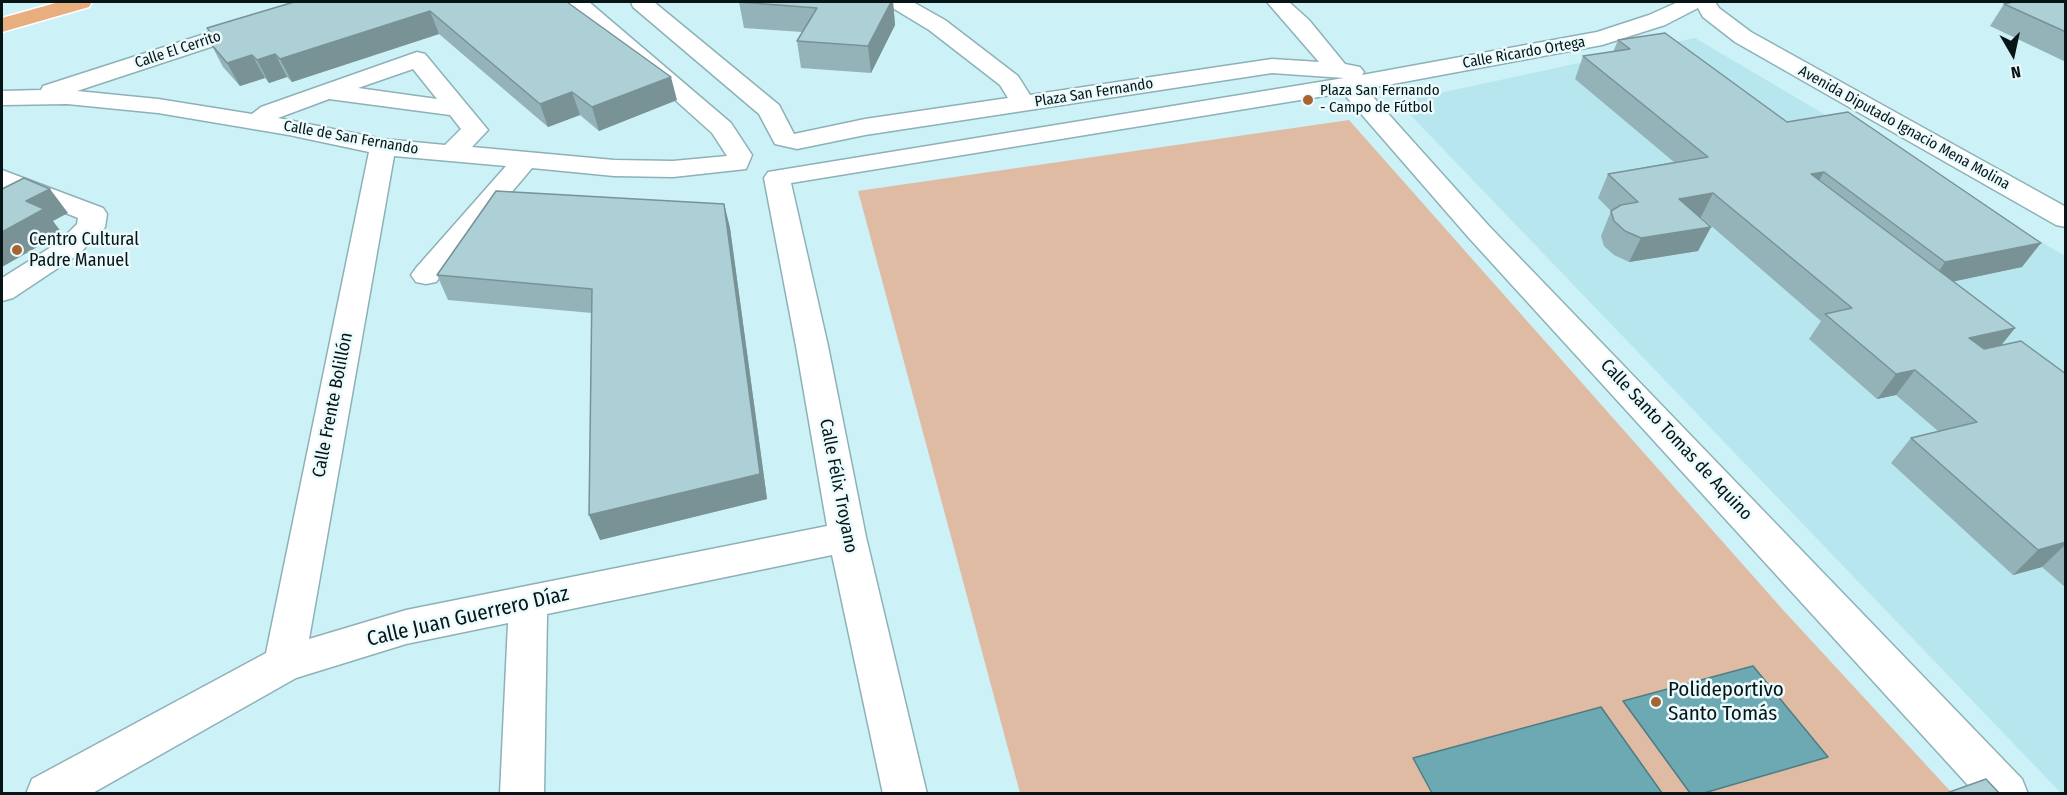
<!DOCTYPE html>
<html>
<head>
<meta charset="utf-8">
<style>
	body { margin:0 }
	#map { position:relative; width:2067px; height:795px; overflow:hidden; background:#ccf1f7; font-family:"Fira Sans Condensed",sans-serif }
	canvas { display:block }
	.frame { position:absolute; inset:0; border:3px solid #071517; pointer-events:none }
	.north { position:absolute; left:1983px; top:24px; width:60px; height:60px; -webkit-text-stroke:4px #ebfafc; paint-order:stroke; rotate:171deg; font-size:16px; font-weight:700; line-height:24px; text-align:center; color:#071517 }
	.north::after { content:''; display:block; margin:auto; width:21px; height:27px; background:#071517; clip-path:polygon(50% 0,100% 100%,50% 72%,0 100%) }
</style>
</head>
<body>
<div id="map">
<canvas width="2067" height="795"></canvas>
<div class="frame"></div>
<div class="north">N</div>
</div>
<script>
const ctx = document.querySelector('canvas').getContext('2d');
ctx.lineJoin = 'round';
function fillPath(path, color) { ctx.fillStyle = color; ctx.fill(path, 'evenodd'); }
const toPath = rows => new Path2D(rows.map(r => 'M' + r).join(''));
function stroke(path, color, width, dash) { ctx.strokeStyle = color; ctx.lineWidth = width; ctx.lineCap = dash ? 'butt' : 'round'; ctx.setLineDash(dash || []); ctx.stroke(path); }
function write(font, color, halo, rows, align = 'center') {
  ctx.font = font + ' "Fira Sans Condensed",sans-serif'; ctx.lineWidth = 5; ctx.setLineDash([]); ctx.textBaseline = 'middle'; ctx.strokeStyle = halo; ctx.fillStyle = color; for (const [text, x, y, turn = 0] of rows) {
    ctx.save(); ctx.translate(x, y); ctx.rotate((+turn || 0) * Math.PI / 180); ctx.textAlign = isNaN(turn) ? turn : align; if (halo) ctx.strokeText(text, 0, 0); ctx.fillText(text, 0, 0); ctx.restore();
  }
}
fillPath(toPath([
	[1695,38,2065,256,2065,793,2061,793,1398,102]
]), '#b7e6ee');
fillPath(toPath([
	[1349,120,1784,611,1952,793,1020,793,858,191]
]), '#e0bba3');
const water = toPath([
	[1753,666,1828,757,1704,793,1690,793,1623,701,1753,666],
	[1601,707,1662,793,1432,793,1413,758,1601,707]
]);
fillPath(water, '#6ca9b3');
stroke(water, '#4e7d84', 1.5);
const minor = toPath([
	[304,2,335,2,332,7,77,91,158,99,252,114,261,107,417,52,425,54,488,130,472,147,614,160,673,161,727,156,712,133,566,2,589,2,731,123,752,155,746,169,673,177,614,176,532,168,436,282,426,284,416,282,411,275,416,268,506,166,394,156,309,639,406,610,827,526,796,346,764,178,768,172,1344,78,1272,73,865,135,797,149,775,144,759,114,633,7,631,2,654,2,779,105,794,134,865,119,1008,98,1000,85,929,30,891,7,889,2,913,2,945,20,1018,76,1030,95,1272,59,1319,62,1267,2,1289,2,1309,20,1345,64,1360,67,1364,72,1362,75,1597,32,1649,15,1678,2,1715,2,1719,8,1751,32,2066,207,2066,227,2056,225,1735,42,1703,17,1698,8,1665,25,1602,45,1366,89,1489,226,2022,779,2028,794,1976,794,1469,238,1343,93,791,183,828,346,866,537,927,794,883,794,832,555,547,614,544,794,500,794,508,623,406,644,296,678,91,794,26,794,32,779,266,653,369,152,289,135,158,113,67,104,2,105,2,91,41,90,43,86,304,2],
	[413,69,437,99,358,88,413,69],
	[329,99,450,115,461,129,445,145,383,139,278,118,329,99],
	[2,170,103,208,107,214,105,227,79,254,13,298,2,301,2,278,59,242,77,224,78,218,2,187,2,170]
]);
const major = toPath([
	[59,2,92,2,89,7,2,32,2,18,59,2]
]);
stroke(minor, '#8db1b7', 3);
stroke(major, '#fff', 3);
fillPath(minor, '#fff');
fillPath(major, '#e8ae7d');
fillPath(toPath([
	[446,2,677,100,599,131,580,115,548,127,439,34,292,82,287,77,269,83,265,78,240,86,223,67,211,44,216,43,207,28],
	[739,2,893,2,895,25,871,73,801,68,797,41,802,32,744,28],
	[2066,2,2066,62,1990,26,2004,4],
	[1618,40,1787,122,2022,267,1953,281,2015,328,2001,345,2066,374,2066,588,2042,567,2013,575,1891,463,1911,438,1938,431,1896,395,1877,399,1809,339,1821,321,1701,217,1700,217,1711,227,1698,251,1629,262,1614,255,1604,246,1601,236,1611,211,1598,198,1608,174,1674,162,1575,79,1583,56,1613,52],
	[724,204,730,228,767,499,600,540,592,313,448,300,437,275]
]), '#94b3b8');
fillPath(toPath([
	[891,2,893,2,895,25,871,73,868,46],
	[430,11,439,34,292,82,280,59],
	[275,54,287,77,269,83,257,60],
	[252,55,265,78,240,86,227,63],
	[671,77,677,100,599,131,592,107],
	[572,92,580,115,548,127,540,104],
	[1824,172,1810,196,1811,174],
	[50,189,68,213,53,221,62,233,2,267,2,232,26,201],
	[1713,193,1701,217,1667,223,1679,199],
	[724,204,730,228,767,499,600,540,589,515],
	[1711,227,1698,251,1629,262,1641,238],
	[2041,243,2022,267,1928,287,1945,262],
	[2015,328,1995,353,1950,363,1969,338],
	[1915,370,1896,395,1877,399,1896,374],
	[2066,542,2066,544,2042,567,2013,575,2038,550]
]), '#789296');
const building = toPath([
	[294,2,567,2,671,77,592,107,572,92,540,104,430,11,280,59,275,54,257,60,252,55,227,63,211,44,219,42,207,28,294,2],
	[739,2,891,2,868,46,797,41,817,8,739,2],
	[2013,2,2066,2,2066,32,2004,4,2013,2],
	[1665,33,1787,122,1848,112,2041,243,1945,262,1824,172,1811,174,2015,328,1969,338,1984,349,2021,341,2066,374,2066,542,2038,550,1911,438,1977,422,1915,370,1896,374,1825,314,1852,308,1713,193,1679,199,1711,227,1641,238,1625,231,1614,221,1611,211,1621,205,1638,202,1608,174,1708,157,1583,56,1630,49,1618,40,1665,33],
	[24,178,50,189,26,201,44,209,2,232,2,189,24,178],
	[496,191,724,204,760,474,589,515,592,289,437,275,496,191],
	[1986,779,2000,794,1944,794,1986,779]
]);
fillPath(building, '#acd0d6');
stroke(building, '#789296', 1.5);
for (const [x, y, r, color] of [
	[1308,100,6,"#a76431"],
	[17,250,6,"#a76431"],
	[1656,702,6,"#a76431"]
]) { const dot = new Path2D(); dot.arc(x, y, r, 0, 2 * Math.PI); ctx.fillStyle = color; ctx.fill(dot); stroke(dot, '#ebfafc', 2); }
write('15px', '#071517', '#ebfafc', [
	["Calle El Cerrito",178,50,-18],
	["Calle Ricardo Ortega",1524,53,-10],
	["Plaza San Fernando",1094,93,-9],
	["Avenida Diputado Ignacio Mena Molina",1904,128,29],
	["Calle de San Fernando",351,138,10]
]);
write('15px', '#071517', '#ebfafc', [
	["Plaza San Fernando",1320,91],
	["- Campo de Fútbol",1320,108]
], 'left');
write('18px', '#071517', '#ebfafc', [
	["Centro Cultural",29,240],
	["Padre Manuel",29,261]
], 'left');
write('18px', '#071517', '#ebfafc', [
	["Calle Frente Bolillón",333,405,-79],
	["Calle Santo Tomas de Aquino",1676,440,47],
	["Calle Félix Troyano",838,486,79]
]);
write('21px', '#071517', '#ebfafc', [
	["Calle Juan Guerrero Díaz",468,617,-13]
]);
write('21px', '#071517', '#ebfafc', [
	["Polideportivo",1668,690],
	["Santo Tomás",1668,714]
], 'left');
</script>
</body>
</html>
